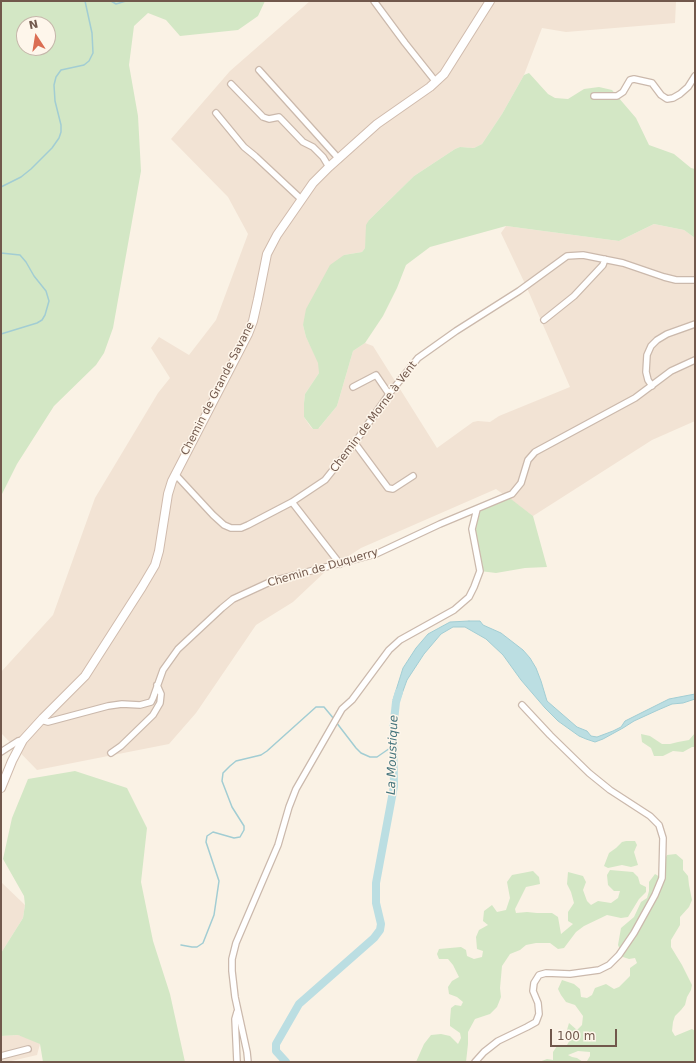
<!DOCTYPE html>
<html>
<head>
<meta charset="utf-8">
<style>
	body { margin:0 }
	#map { position:relative; width:696px; height:1063px; overflow:hidden; background:#faf2e5; font-family:"DejaVu Sans",sans-serif }
	canvas { display:block }
	.frame { position:absolute; inset:0; border:2px solid #71584c; pointer-events:none }
	.north { position:absolute; left:16px; top:16px; width:40px; height:40px; box-sizing:border-box; background:#fef6eb; border:1px solid #c6b7ab; border-radius:50%; rotate:348deg; font-size:11px; font-weight:700; line-height:16px; text-align:center; color:#71584c }
	.north::after { content:''; display:block; margin:auto; width:14px; height:18px; background:#db6e53; clip-path:polygon(50% 0,100% 100%,50% 72%,0 100%) }
	.scale { position:absolute; left:550px; top:1029px; width:67px; height:18px; box-sizing:border-box; border:2px solid #71584c; border-top:0; padding-left:5px; font-size:12px; line-height:14px; white-space:nowrap; color:#71584c; -webkit-text-stroke:3px #fef6eb; paint-order:stroke }
</style>
</head>
<body>
<div id="map">
<canvas width="696" height="1063"></canvas>
<div class="frame"></div>
<div class="north">N</div>
<div class="scale">100 m</div>
</div>
<script>
const ctx = document.querySelector('canvas').getContext('2d');
ctx.lineJoin = 'round';
function fillPath(path, color) { ctx.fillStyle = color; ctx.fill(path, 'evenodd'); }
const toPath = rows => new Path2D(rows.map(r => 'M' + r).join(''));
function stroke(path, color, width, dash) { ctx.strokeStyle = color; ctx.lineWidth = width; ctx.lineCap = dash ? 'butt' : 'round'; ctx.setLineDash(dash || []); ctx.stroke(path); }
function write(font, color, halo, rows, align = 'center') {
  ctx.font = font + ' "DejaVu Sans",sans-serif'; ctx.lineWidth = 3; ctx.setLineDash([]); ctx.textBaseline = 'middle'; ctx.strokeStyle = halo; ctx.fillStyle = color; for (const [text, x, y, turn = 0] of rows) {
    ctx.save(); ctx.translate(x, y); ctx.rotate((+turn || 0) * Math.PI / 180); ctx.textAlign = isNaN(turn) ? turn : align; if (halo) ctx.strokeText(text, 0, 0); ctx.fillText(text, 0, 0); ctx.restore();
  }
}
fillPath(toPath([
	[310,1,676,1,675,23,566,32,542,28,524,75,502,114,482,144,474,148,460,147,455,149,414,176,369,220,365,248,362,252,344,255,303,325,306,337,319,363,319,373,305,394,304,403,304,417,310,426,313,429,319,428,337,406,353,351,365,343,373,346,437,448,473,422,478,421,490,422,499,416,570,387,527,288,501,233,506,226,619,241,654,224,684,230,695,238,695,421,652,440,533,516,496,489,361,548,327,570,293,602,256,625,196,713,169,744,37,770,1,733,1,672,53,615,95,498,158,393,170,378,151,348,159,337,189,355,216,320,248,234,228,197,171,139,230,71],
	[1,882,25,905,23,918,1,953],
	[18,1035,37,1039,40,1044,37,1055,7,1062,1,1062,1,1036]
]), '#f2e3d4');
fillPath(toPath([
	[1,1,265,1,258,16,238,30,180,36,166,20,148,13,134,26,129,65,138,116,141,171,113,328,104,353,96,365,54,406,17,464,1,496],
	[24,24,48,24,48,48,24,48],
	[529,73,548,94,555,98,568,99,584,89,599,87,612,90,636,118,649,145,674,154,691,168,695,169,695,238,684,230,654,224,619,241,506,226,430,247,406,265,397,288,383,316,365,343,353,351,337,406,318,429,313,429,304,417,304,403,305,394,319,373,318,363,306,337,303,325,306,309,330,265,344,255,362,252,365,248,366,225,369,220,414,176,455,149,460,147,474,148,482,144,502,114,524,75],
	[507,496,533,516,547,567,525,568,496,573,480,571,472,529,477,509],
	[695,733,695,747,692,747,683,752,673,751,663,756,654,756,651,748,642,742,641,734,650,736,662,744,670,744,678,742,689,740],
	[75,771,127,788,147,828,141,882,153,941,170,994,185,1062,43,1062,40,1044,18,1035,1,1036,1,953,23,918,25,905,24,896,3,859,12,818,28,779],
	[626,841,635,841,637,845,634,852,638,865,631,867,622,865,608,868,604,866,609,853,616,848,622,842],
	[676,854,683,860,683,870,688,876,689,885,692,900,689,907,680,917,680,925,671,940,671,947,682,965,692,985,691,990,687,997,685,1005,681,1010,675,1016,673,1022,672,1031,675,1036,692,1029,695,1031,695,1062,539,1062,547,1059,553,1060,553,1052,557,1046,567,1045,571,1038,567,1030,569,1023,577,1030,582,1025,583,1016,575,1005,566,1002,561,995,558,989,562,980,574,984,580,989,581,997,587,998,592,995,595,988,606,984,614,989,619,987,630,976,630,968,637,963,635,958,629,959,623,957,618,945,621,928,634,917,641,902,647,898,649,891,649,882,655,874,660,877,661,887,665,879,666,870,663,863,667,855],
	[578,1051,590,1052,590,1056,587,1061,583,1062,577,1058,572,1057,568,1055],
	[610,870,633,872,638,877,640,884,646,887,646,892,639,899,628,917,621,918,607,915,584,926,576,932,564,948,558,949,550,943,536,943,526,945,520,950,510,954,502,966,500,988,501,997,497,1007,490,1014,475,1019,468,1032,468,1044,466,1062,416,1062,424,1044,431,1035,441,1034,450,1036,458,1044,461,1038,460,1033,450,1026,450,1020,451,1008,455,1005,461,1006,463,1002,457,997,449,994,448,987,452,981,459,977,453,965,448,959,439,959,437,954,439,949,461,947,466,950,467,956,474,959,482,957,483,951,477,949,476,937,479,930,488,925,483,921,484,911,492,905,497,912,506,910,510,898,507,882,512,875,533,871,539,877,540,884,526,887,515,909,516,913,527,912,537,913,552,913,558,917,561,934,573,924,568,921,568,912,574,903,571,892,567,884,568,872,583,876,586,882,583,890,587,901,591,905,598,901,611,903,618,898,620,891,614,891,608,885,607,875]
]), '#d3e7c5');
const water = toPath([
	[469,621,480,621,483,625,501,633,523,650,530,658,536,668,541,681,547,701,577,727,587,731,591,736,597,737,613,731,621,727,625,721,669,699,695,694,695,699,683,703,672,704,658,710,634,721,623,728,603,739,595,742,586,739,579,736,558,721,545,708,521,680,503,655,486,639,465,627,453,627,441,634,424,654,407,680,399,702,393,700,403,668,416,648,428,634,450,622,469,621]
]);
fillPath(water, '#bbdee2');
stroke(water, '#a2cdd3', 1);
stroke(toPath([
	[111,1,116,4,126,1],
	[1,187,21,177,31,169,52,148,59,138,61,132,61,125,55,101,54,85,56,77,61,70,84,65,89,61,93,53,92,33,85,1],
	[1,253,20,255,26,262,34,276,46,291,49,301,45,315,42,320,37,323,1,334],
	[336,722,356,748,361,753,370,757,377,757,393,746],
	[181,945,192,947,197,947,203,943,214,915,219,881,206,842,207,836,213,832,234,838,240,837,244,830,244,826,232,807,222,781,223,773,230,766,236,761,261,755,267,751,316,707,324,707,334,719]
]), '#a2cdd3', 1.5);
stroke(toPath([
	[286,1062,276,1051,276,1044,299,1004,374,938,380,930,381,924,376,903,376,883,394,786,393,730,396,702,399,692]
]), '#bbdee2', 8);
const street = toPath([
	[374,1,405,43,436,82],
	[259,70,339,159],
	[231,84,263,117,269,119,279,117,281,119,303,142,313,147,323,157,329,167],
	[594,96,617,96,623,92,630,80,634,79,652,83,661,95,667,99,673,98,680,94,688,87,695,76],
	[216,113,244,147,255,156,301,199],
	[544,320,574,296,603,265,605,259],
	[652,386,648,380,646,372,647,355,651,346,657,340,667,334,695,324],
	[353,387,376,375,389,394],
	[354,442,388,488,393,489,413,476],
	[175,474,213,515,224,525,231,528,241,528,248,525,292,502,325,480,356,441,389,394,418,358,456,331,519,291,567,256,583,255,623,263,664,277,676,280,695,280],
	[292,502,340,564],
	[41,720,48,722,108,706,122,704,140,705,151,702,153,698,163,670,178,649,222,608,233,599,272,581,376,554,440,524,507,496,512,494,521,483,528,460,535,452,635,398,671,371,695,360],
	[1,752,18,741,23,740],
	[111,753,121,746,153,715,160,703,161,694,157,685],
	[1,1056,28,1049],
	[237,1062,235,1019,237,1012],
	[248,1062,247,1052,235,997,232,971,232,959,236,943,278,845,289,807,296,789,342,709,352,700,389,650,400,640,454,610,469,597,474,587,480,571,472,529,477,509],
	[475,1062,484,1052,498,1041,527,1027,536,1022,539,1014,538,1003,533,991,534,983,539,975,546,973,570,974,599,970,609,965,619,955,634,933,655,895,662,878,663,838,659,825,650,816,610,790,589,773,550,735,522,705]
]);
const secondary = toPath([
	[1,788,12,761,23,740,43,718,85,676,142,587,155,565,159,551,168,494,172,481,248,334,253,321,258,299,267,254,277,235,313,183,329,167,377,124,430,87,444,74,490,1]
]);
stroke(street, '#cbb9ac', 8);
stroke(secondary, '#d0bbad', 10);
stroke(street, '#fff', 5.5);
stroke(secondary, '#fff', 8);
write('11px', '#71584c', '#fef6eb', [
	["Chemin de Grande Savane",218,389,-63],
	["Chemin de Morne à Vent",374,417,-53],
	["Chemin de Duquerry",323,568,-16]
]);
write('italic 12px', '#44747c', '#fef6eb', [
	["La Moustique",393,755,-88]
]);
</script>
</body>
</html>
